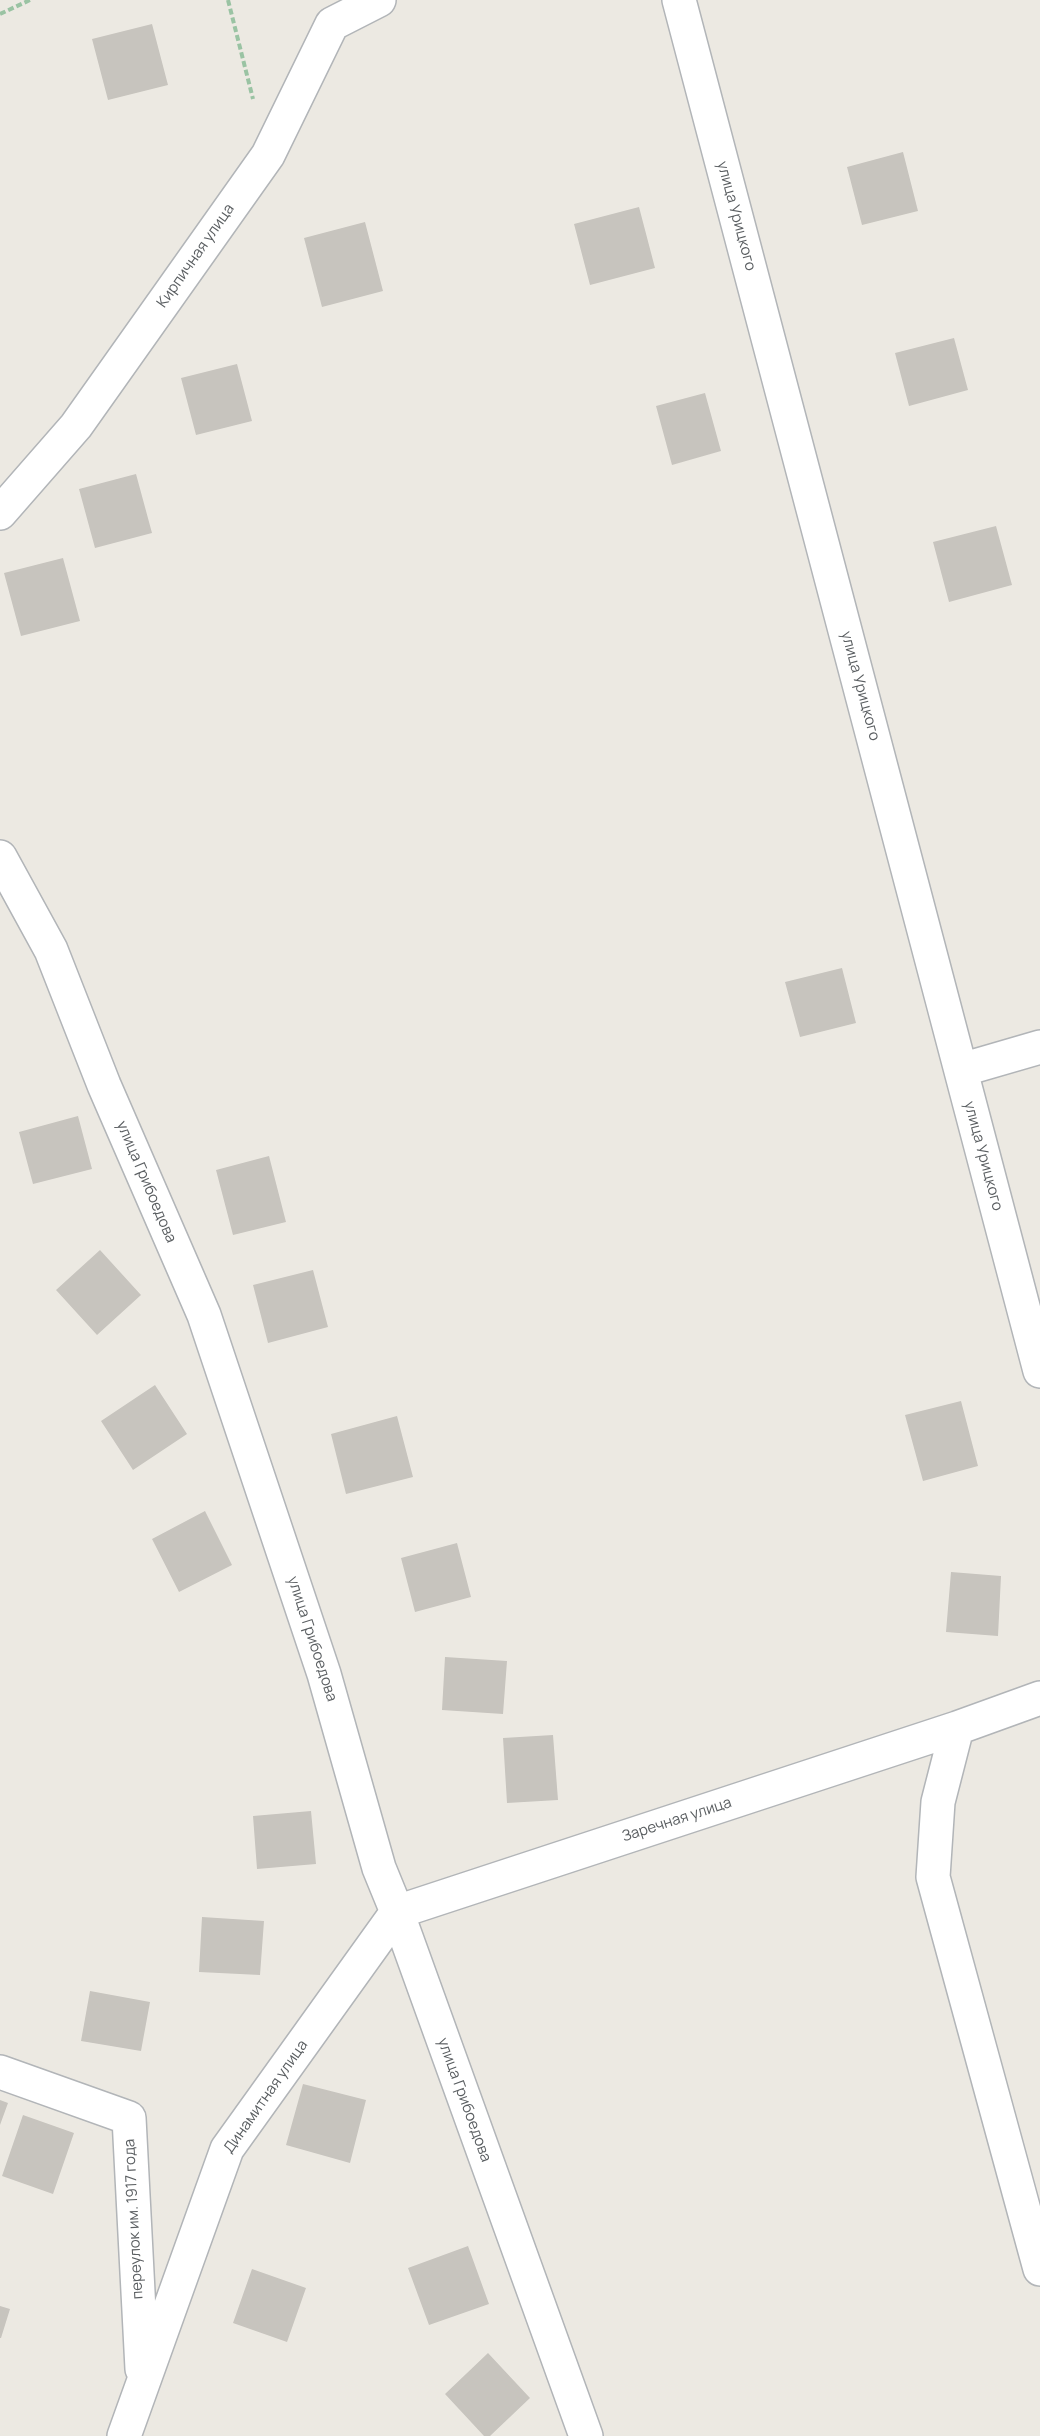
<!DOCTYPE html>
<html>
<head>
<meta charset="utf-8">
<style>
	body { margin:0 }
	canvas { display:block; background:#ece9e2 }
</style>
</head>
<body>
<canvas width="1040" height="2436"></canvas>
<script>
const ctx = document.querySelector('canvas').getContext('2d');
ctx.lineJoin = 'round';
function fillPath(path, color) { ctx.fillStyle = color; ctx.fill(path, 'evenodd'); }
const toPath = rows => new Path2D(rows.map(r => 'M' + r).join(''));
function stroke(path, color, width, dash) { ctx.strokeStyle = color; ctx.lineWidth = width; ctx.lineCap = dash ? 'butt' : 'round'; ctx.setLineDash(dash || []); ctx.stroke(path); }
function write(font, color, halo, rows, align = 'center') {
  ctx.font = font + ' Manrope,sans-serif'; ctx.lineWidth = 6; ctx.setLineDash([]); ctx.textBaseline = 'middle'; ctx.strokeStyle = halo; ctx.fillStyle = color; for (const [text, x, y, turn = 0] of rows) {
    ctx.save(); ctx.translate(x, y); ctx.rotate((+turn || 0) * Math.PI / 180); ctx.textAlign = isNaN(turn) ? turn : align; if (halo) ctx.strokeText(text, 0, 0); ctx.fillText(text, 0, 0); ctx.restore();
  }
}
fillPath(toPath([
	[152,24,168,85,108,100,92,39],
	[903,152,918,211,862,225,847,167],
	[639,207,655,268,590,285,574,224],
	[365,222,383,291,322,307,304,238],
	[954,338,968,390,909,406,895,353],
	[237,364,252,421,196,435,181,378],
	[705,393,721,451,672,465,656,406],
	[136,474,152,533,95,548,79,489],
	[996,526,1012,585,949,602,933,542],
	[63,558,80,621,21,636,4,573],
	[842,968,856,1023,800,1037,785,982],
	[78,1116,92,1169,33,1184,19,1132],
	[269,1156,286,1222,233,1235,216,1170],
	[100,1250,141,1295,97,1335,56,1290],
	[313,1270,328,1327,268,1343,253,1285],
	[155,1385,187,1434,133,1470,101,1421],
	[961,1401,978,1466,923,1481,905,1415],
	[397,1416,413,1477,346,1494,331,1434],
	[205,1511,232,1565,179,1592,152,1539],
	[457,1543,471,1597,415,1612,401,1558],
	[951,1572,1001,1576,998,1636,946,1632],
	[445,1657,507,1661,503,1714,442,1710],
	[553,1735,558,1800,507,1803,503,1738],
	[311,1811,316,1864,257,1869,253,1816],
	[202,1917,264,1921,260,1975,199,1972],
	[90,1991,150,2002,141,2051,81,2041],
	[303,2084,366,2100,350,2163,286,2145],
	[0,2100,8,2103,0,2125],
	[23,2115,74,2133,53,2194,2,2176],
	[468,2246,489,2304,429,2325,408,2268],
	[252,2269,306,2288,287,2342,233,2323],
	[0,2306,10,2309,1,2338,0,2338],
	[488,2353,530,2398,490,2436,484,2436,445,2394]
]), '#c7c4be');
const minor = toPath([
	[679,0,1040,1371],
	[0,513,76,426,268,155,332,24,379,0],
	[0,857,51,950,104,1085,204,1315,324,1674,379,1868,397,1912,586,2436],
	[961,1070,1040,1047],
	[957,1728,938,1802,933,1877,1040,2269],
	[0,2072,129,2118,142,2369],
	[124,2436,227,2149,397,1912,957,1728,1040,1698]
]);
stroke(minor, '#b2b5b8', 36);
stroke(toPath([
	[228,0,253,99],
	[0,14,30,0]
]), '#9ac3a3', 4, [6, 3]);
stroke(minor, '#fff', 33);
write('15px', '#5a5e61', '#fff', [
	["улица Урицкого",736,216,75],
	["Кирпичная улица",196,256,-55],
	["улица Урицкого",860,686,75],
	["улица Урицкого",983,1156,75],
	["улица Грибоедова",146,1182,67],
	["улица Грибоедова",312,1639,72],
	["Заречная улица",677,1820,-18],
	["Динамитная улица",266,2097,-55],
	["улица Грибоедова",464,2100,70],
	["переулок им. 1917 года",134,2219,-93]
]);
</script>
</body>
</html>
